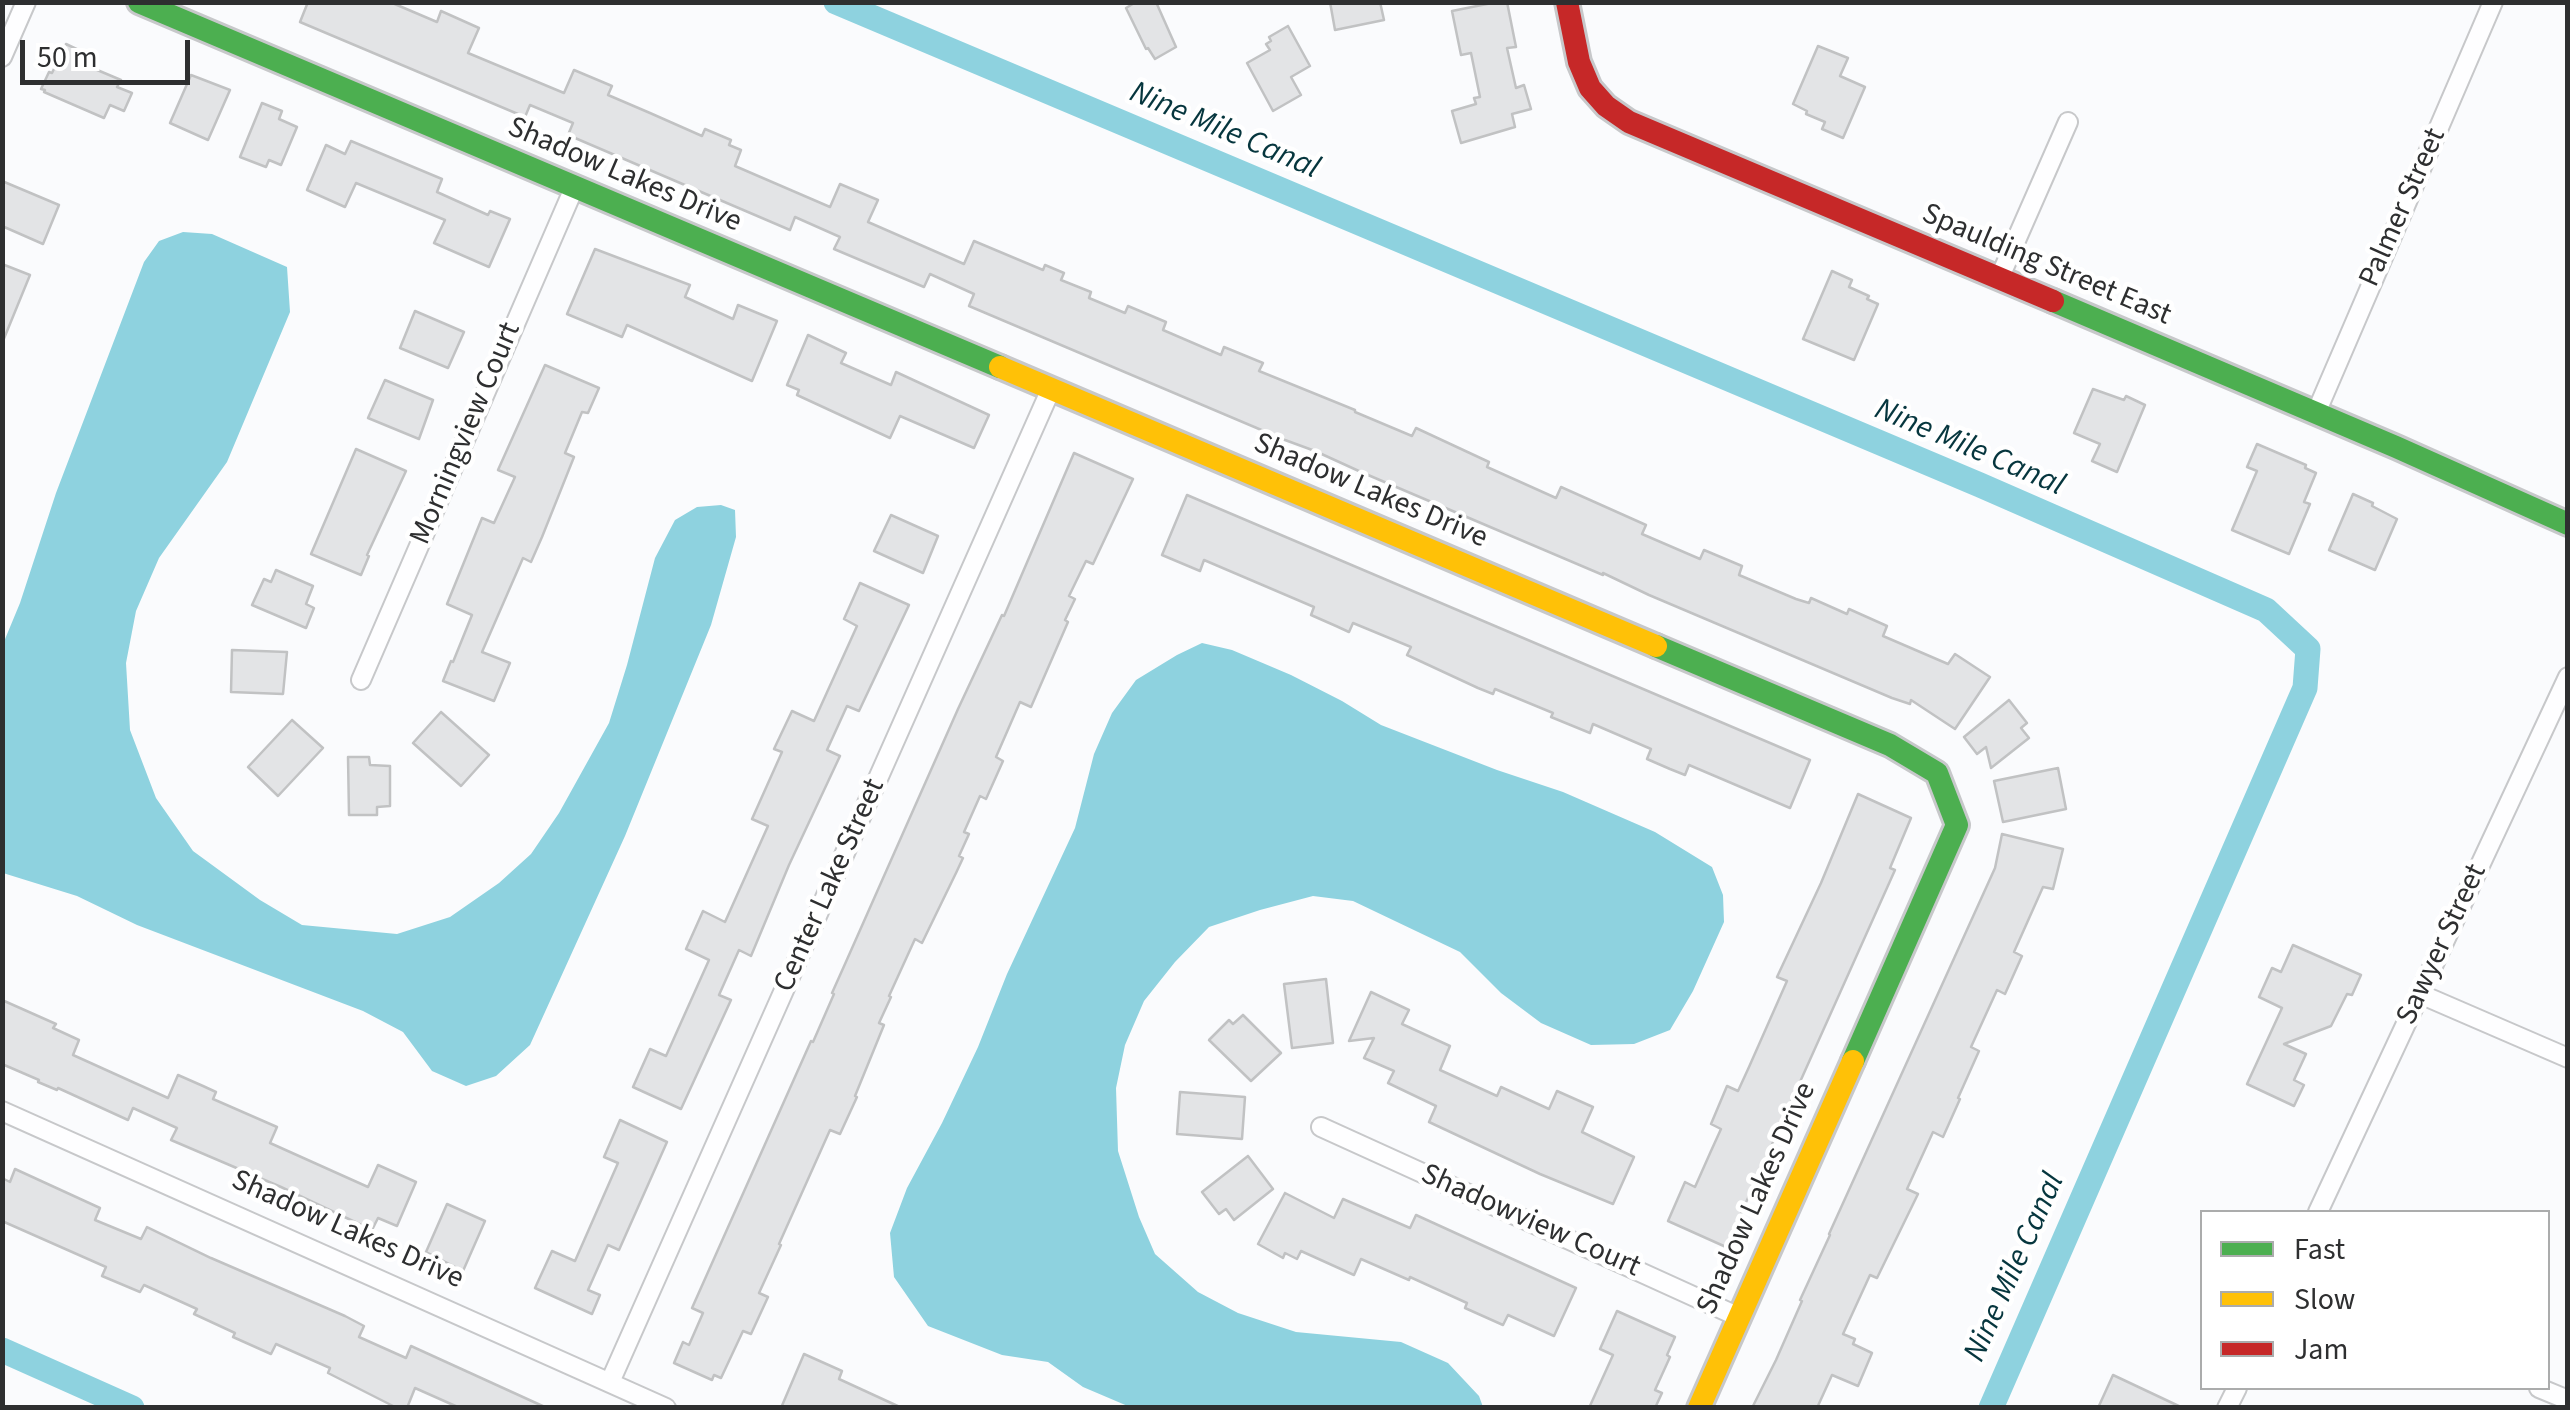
<!DOCTYPE html>
<html>
<head>
<meta charset="utf-8">
<style>
	body { margin:0 }
	#map { position:relative; width:2570px; height:1410px; overflow:hidden; background:#fafbfd; font-family:"Source Sans 3",sans-serif }
	canvas { display:block }
	.frame { position:absolute; inset:0; border:5px solid #2e2f30; pointer-events:none }
	.legend { position:absolute; left:2200px; top:1210px; width:350px; height:180px; box-sizing:border-box; background:#fff; border:2px solid #abacac; margin:0; padding:12px 18px; list-style:none; font-size:30px; color:#2e2f30 }
	.legend li { display:flex; align-items:center; gap:20px; height:50px }
	.legend b { width:50px; border:2px solid #abacac }
	.scale { position:absolute; left:20px; top:40px; width:170px; height:45px; box-sizing:border-box; border:5px solid #2e2f30; border-top:0; padding-left:12px; font-size:30px; line-height:35px; white-space:nowrap; color:#2e2f30; -webkit-text-stroke:8px #fff; paint-order:stroke }
</style>
</head>
<body>
<div id="map">
<canvas width="2570" height="1410"></canvas>
<div class="frame"></div>
<ul class="legend">
<li><b style="height:12px;background:#4caf50"></b>Fast</li>
<li><b style="height:12px;background:#ffc107"></b>Slow</li>
<li><b style="height:12px;background:#c62828"></b>Jam</li>
</ul>
<div class="scale">50 m</div>
</div>
<script>
const ctx = document.querySelector('canvas').getContext('2d');
ctx.lineJoin = 'round';
function fillPath(path, color) { ctx.fillStyle = color; ctx.fill(path, 'evenodd'); }
const toPath = rows => new Path2D(rows.map(r => 'M' + r).join(''));
function stroke(path, color, width, dash) { ctx.strokeStyle = color; ctx.lineWidth = width; ctx.lineCap = dash ? 'butt' : 'round'; ctx.setLineDash(dash || []); ctx.stroke(path); }
function write(font, color, halo, rows, align = 'center') {
  ctx.font = font + ' "Source Sans 3",sans-serif'; ctx.lineWidth = 9; ctx.setLineDash([]); ctx.textBaseline = 'middle'; ctx.strokeStyle = halo; ctx.fillStyle = color; for (const [text, x, y, turn = 0] of rows) {
    ctx.save(); ctx.translate(x, y); ctx.rotate((+turn || 0) * Math.PI / 180); ctx.textAlign = isNaN(turn) ? turn : align; if (halo) ctx.strokeText(text, 0, 0); ctx.fillText(text, 0, 0); ctx.restore();
  }
}
fillPath(toPath([
	[183,232,212,234,287,267,290,312,227,462,159,558,136,611,126,663,130,730,156,798,193,851,260,900,302,925,397,934,450,917,499,883,531,854,559,813,609,723,627,665,655,558,675,520,697,507,721,505,735,510,736,537,711,625,625,836,530,1045,496,1076,466,1086,432,1071,403,1032,363,1011,137,925,77,896,3,873,3,644,20,603,56,493,144,262,159,241],
	[1202,643,1232,650,1291,675,1342,701,1381,725,1497,770,1563,792,1655,832,1712,867,1723,895,1724,922,1693,991,1670,1030,1634,1044,1591,1045,1541,1023,1501,993,1460,952,1353,901,1313,896,1260,910,1209,927,1175,962,1144,1001,1125,1045,1116,1088,1118,1151,1139,1217,1155,1254,1198,1292,1238,1313,1296,1332,1401,1342,1448,1363,1479,1396,1483,1407,1130,1407,1083,1387,1048,1362,1002,1355,928,1326,894,1277,890,1233,907,1188,942,1123,978,1047,1007,974,1075,828,1094,754,1112,713,1136,680,1177,655]
]), '#8ed2df');
stroke(toPath([
	[836,2,1980,485,2266,610,2308,649,2305,688,1991,1408],
	[2,1350,132,1408]
]), '#8ed2df', 25);
const building = toPath([
	[308,2,390,2,437,22,441,11,479,28,468,53,564,93,574,70,612,86,608,95,650,113,702,136,705,129,731,140,729,145,741,150,735,166,830,207,840,184,878,200,868,222,964,264,974,241,1043,270,1045,265,1064,273,1061,280,1091,292,1089,298,1125,313,1128,306,1166,322,1163,330,1221,355,1224,347,1263,363,1259,371,1355,410,1355,412,1412,436,1416,428,1489,462,1487,467,1556,498,1561,487,1646,525,1642,534,1700,559,1704,550,1742,566,1739,575,1796,599,1809,603,1811,598,1847,614,1849,609,1887,626,1883,636,1948,664,1955,654,1990,677,1955,729,1911,700,1910,704,1892,698,1649,595,1603,573,1603,575,1361,472,1315,451,1285,440,969,306,974,294,930,274,924,287,834,249,840,237,795,217,790,230,568,135,573,123,530,105,525,117,300,22,308,2],
	[1136,2,1156,2,1176,47,1155,59,1148,48,1146,49,1126,8,1136,2],
	[1330,2,1380,2,1384,20,1335,30,1330,2],
	[1497,2,1507,2,1516,47,1507,48,1516,88,1524,85,1531,109,1512,114,1515,127,1461,143,1452,111,1476,104,1474,98,1480,97,1471,53,1461,55,1452,11,1497,2],
	[1288,26,1310,66,1291,77,1301,95,1273,111,1247,63,1270,50,1266,44,1271,41,1269,37,1288,26],
	[66,44,87,54,83,64,121,80,117,87,132,93,124,111,110,105,104,118,44,92,45,90,41,89,49,72,52,73,66,44],
	[1818,46,1848,58,1840,76,1865,87,1843,138,1822,129,1825,122,1806,114,1807,111,1793,104,1818,46],
	[191,75,230,90,208,140,170,123,191,75],
	[262,103,282,111,279,119,297,127,281,165,269,160,266,167,240,157,262,103],
	[351,141,442,179,437,192,488,215,490,211,510,219,489,267,434,243,445,220,356,183,345,207,307,190,326,145,345,154,351,141],
	[2,181,59,205,43,244,2,226,2,181],
	[595,249,690,285,685,297,733,319,738,305,777,321,752,381,627,325,622,337,567,314,595,249],
	[2,264,30,275,3,341,2,341,2,264],
	[1832,271,1852,280,1849,287,1869,296,1867,299,1878,304,1854,360,1803,339,1832,271],
	[415,311,464,332,448,368,400,348,415,311],
	[808,335,846,353,841,363,891,385,896,372,989,415,974,448,900,416,890,438,797,395,799,390,787,385,808,335],
	[545,365,599,388,588,413,582,412,565,453,574,457,542,537,531,562,523,558,482,652,510,663,494,701,443,681,451,661,453,662,472,615,447,604,482,518,494,523,515,477,498,470,545,365],
	[385,380,433,400,419,439,368,418,385,380],
	[2093,389,2124,400,2126,396,2145,405,2117,472,2092,461,2100,444,2074,433,2093,389],
	[2257,444,2306,465,2305,468,2316,473,2304,502,2310,504,2289,554,2232,530,2257,471,2247,467,2257,444],
	[356,449,406,471,367,555,369,556,361,575,311,554,356,449],
	[1074,453,1133,479,1093,564,1086,561,1069,596,1075,599,1065,620,1068,622,1031,707,1020,702,996,757,1003,761,986,799,980,796,964,832,969,834,959,856,963,858,956,873,922,943,915,939,889,996,891,997,879,1023,884,1025,855,1096,857,1097,840,1134,830,1130,779,1244,781,1245,759,1293,768,1297,751,1334,743,1331,721,1378,714,1375,712,1380,674,1363,683,1342,689,1345,703,1313,692,1308,811,1041,813,1042,834,994,832,993,845,964,958,709,1002,615,1004,616,1074,453],
	[2353,494,2373,503,2372,506,2397,519,2375,570,2329,550,2353,494],
	[1187,495,1810,760,1790,808,1689,765,1685,775,1670,769,1647,759,1651,749,1593,724,1590,733,1551,717,1553,713,1495,689,1493,694,1478,688,1407,655,1411,647,1353,623,1349,632,1336,626,1311,615,1314,607,1204,560,1200,571,1162,555,1187,495],
	[891,515,938,536,923,573,874,551,891,515],
	[276,570,313,586,306,604,314,608,306,628,252,605,264,579,271,582,276,570],
	[860,583,909,605,859,711,847,706,827,750,840,756,789,865,751,956,739,950,719,995,731,1000,681,1109,633,1087,650,1049,666,1056,709,960,686,949,703,911,725,922,768,826,752,819,782,752,774,749,792,711,814,721,857,626,844,619,860,583],
	[232,650,287,652,283,694,231,692,232,650],
	[2009,700,2027,723,2021,728,2029,738,1991,768,1986,747,1977,754,1964,737,2009,700],
	[441,712,489,755,461,786,413,743,441,712],
	[292,720,323,748,278,796,248,767,292,720],
	[348,757,369,757,370,765,390,766,390,806,377,807,377,815,349,815,348,757],
	[2058,768,2066,809,2003,822,1994,781,2058,768],
	[1858,794,1911,818,1890,868,1895,870,1726,1247,1668,1221,1685,1182,1695,1187,1711,1151,1721,1129,1711,1124,1727,1086,1738,1091,1749,1067,1787,981,1777,977,1821,883,1858,794],
	[2002,834,2063,849,2053,889,2043,887,2014,952,2022,956,2005,994,1997,990,1971,1047,1979,1051,1958,1098,1960,1099,1943,1137,1933,1132,1907,1189,1918,1194,1877,1278,1870,1275,1843,1334,1855,1339,1853,1344,1872,1353,1858,1386,1832,1375,1817,1408,1752,1408,1776,1360,1802,1301,1800,1300,1830,1235,1829,1234,1995,868,2002,834],
	[2293,945,2361,975,2352,995,2347,994,2331,1026,2284,1044,2306,1054,2294,1080,2304,1085,2294,1106,2247,1084,2282,1008,2259,997,2272,968,2281,972,2293,945],
	[1326,979,1333,1043,1292,1048,1284,984,1326,979],
	[1371,992,1409,1010,1402,1024,1450,1046,1440,1070,1497,1096,1501,1087,1549,1109,1557,1091,1593,1107,1582,1132,1634,1157,1613,1204,1540,1174,1429,1122,1436,1106,1388,1083,1394,1071,1364,1058,1374,1038,1349,1041,1371,992],
	[2,1000,56,1024,53,1028,79,1040,73,1055,168,1098,178,1075,203,1086,216,1092,213,1099,277,1127,270,1143,368,1187,378,1165,416,1182,397,1226,378,1218,372,1230,281,1187,171,1140,177,1128,133,1108,128,1120,58,1088,57,1090,38,1082,39,1080,2,1064,2,1000],
	[1243,1015,1281,1053,1251,1081,1209,1040,1229,1020,1233,1024,1243,1015],
	[1180,1092,1245,1097,1242,1139,1177,1134,1180,1092],
	[620,1120,667,1142,619,1250,608,1245,588,1290,600,1295,592,1314,535,1288,552,1251,575,1261,618,1163,604,1157,620,1120],
	[1248,1156,1273,1189,1234,1220,1226,1209,1219,1214,1202,1192,1248,1156],
	[15,1169,100,1208,95,1220,141,1239,147,1227,211,1258,345,1316,364,1326,359,1337,406,1358,411,1346,547,1408,460,1408,415,1388,407,1408,397,1408,328,1373,330,1368,276,1344,271,1354,233,1337,235,1333,194,1314,197,1309,144,1285,140,1292,102,1276,106,1267,2,1221,2,1178,10,1182,15,1169],
	[1285,1193,1334,1218,1343,1199,1410,1228,1416,1215,1576,1288,1554,1336,1508,1315,1503,1325,1465,1308,1467,1303,1410,1277,1409,1280,1361,1259,1354,1275,1301,1251,1297,1259,1285,1253,1283,1258,1258,1244,1285,1193],
	[447,1204,485,1221,463,1271,426,1252,447,1204],
	[1617,1311,1675,1337,1667,1355,1670,1357,1655,1390,1662,1393,1655,1408,1589,1408,1613,1355,1600,1349,1617,1311],
	[804,1354,842,1371,839,1379,902,1408,781,1408,804,1354],
	[2113,1375,2183,1408,2098,1408,2113,1375]
]);
fillPath(building, '#e3e4e6');
stroke(building, '#c1c2c3', 2.5);
const street = toPath([
	[2,57,26,2],
	[1999,279,2068,122],
	[2316,413,2493,2],
	[361,680,574,188],
	[2420,994,2568,1058],
	[2,1111,666,1408],
	[1321,1127,1739,1317],
	[2318,1212,2568,677],
	[610,1382,1051,389],
	[2539,1388,2568,1400],
	[2227,1408,2237,1388]
]);
const fast = toPath([
	[139,2,1000,367],
	[2053,301,2396,447,2568,524],
	[1656,646,1890,745,1937,773,1957,825,1853,1061]
]);
const slow = toPath([
	[1000,367,1656,646],
	[1699,1408,1853,1061]
]);
const jam = toPath([
	[1567,2,1579,62,1590,88,1606,106,1629,122,2053,301]
]);
stroke(street, '#c7c8ca', 22);
stroke(fast, '#c7c8ca', 28);
stroke(slow, '#c7c8ca', 28);
stroke(jam, '#c7c8ca', 28);
stroke(street, '#fefeff', 18);
stroke(fast, '#4caf50', 22);
stroke(slow, '#ffc107', 22);
stroke(jam, '#c62828', 22);
write('30px', '#2e2f30', '#fff', [
	["Shadow Lakes Drive",624,176,23],
	["Palmer Street",2404,208,-66],
	["Spaulding Street East",2046,266,23],
	["Morningview Court",467,434,-67],
	["Shadow Lakes Drive",1370,492,23],
	["Center Lake Street",831,886,-66],
	["Sawyer Street",2443,945,-65],
	["Shadow Lakes Drive",1758,1199,-66],
	["Shadowview Court",1530,1222,24],
	["Shadow Lakes Drive",347,1231,24]
]);
write('italic 32px', '#06363e', '#fff', [
	["Nine Mile Canal",1224,132,23],
	["Nine Mile Canal",1969,449,23],
	["Nine Mile Canal",2016,1268,-66]
]);
</script>
</body>
</html>
